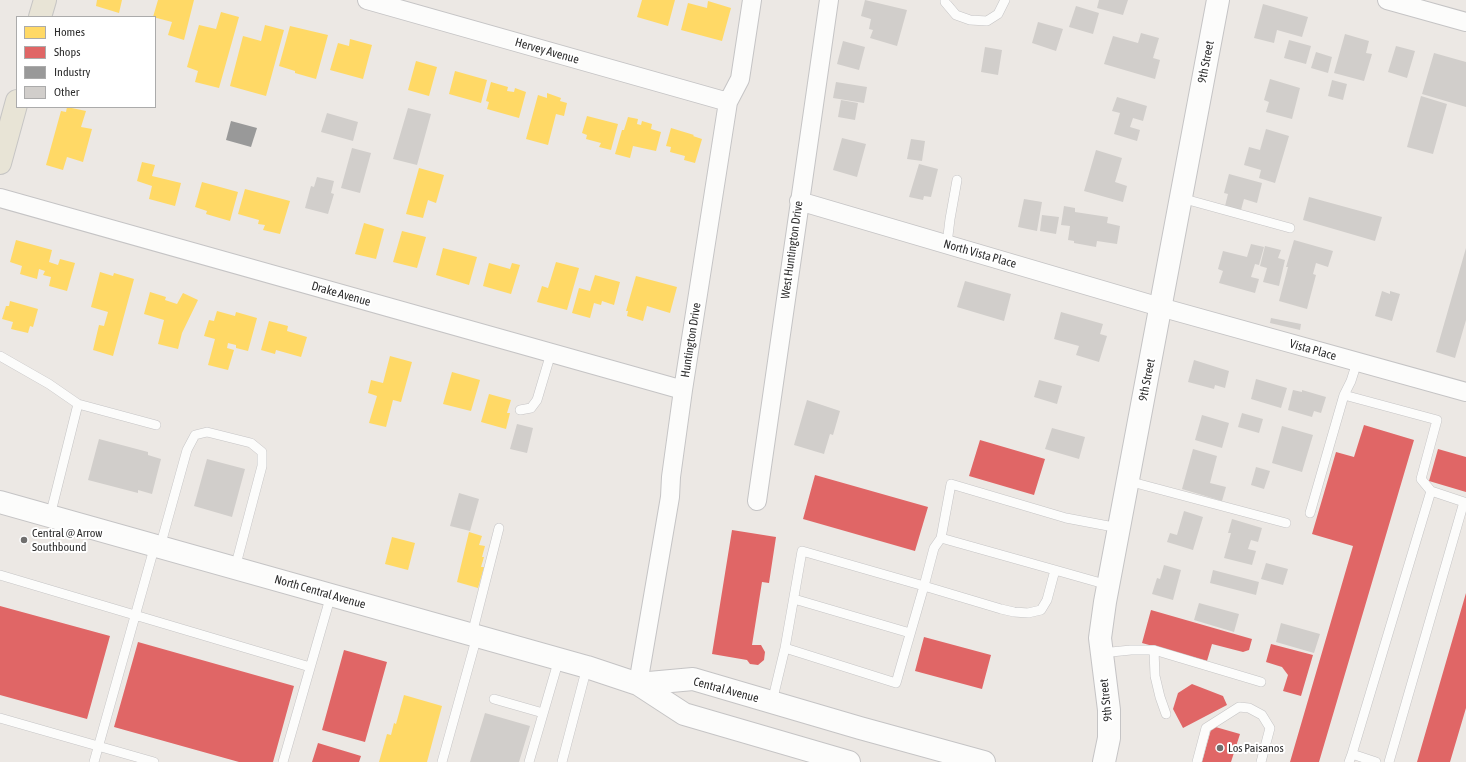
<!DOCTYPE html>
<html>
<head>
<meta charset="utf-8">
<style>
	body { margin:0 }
	#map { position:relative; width:1466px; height:762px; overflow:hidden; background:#ece8e4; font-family:"Asap Condensed",sans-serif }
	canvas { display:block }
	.legend { position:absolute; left:16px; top:16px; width:140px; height:92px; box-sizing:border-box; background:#fff; border:1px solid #ababab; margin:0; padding:5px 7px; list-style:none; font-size:12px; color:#2e2e2e }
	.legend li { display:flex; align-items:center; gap:8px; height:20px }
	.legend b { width:20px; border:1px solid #ababab }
</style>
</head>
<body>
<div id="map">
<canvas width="1466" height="762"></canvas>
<ul class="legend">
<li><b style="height:11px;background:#ffd966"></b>Homes</li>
<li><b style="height:11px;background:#e06666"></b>Shops</li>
<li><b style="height:11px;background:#999"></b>Industry</li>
<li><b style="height:11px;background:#d1cecb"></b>Other</li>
</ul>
</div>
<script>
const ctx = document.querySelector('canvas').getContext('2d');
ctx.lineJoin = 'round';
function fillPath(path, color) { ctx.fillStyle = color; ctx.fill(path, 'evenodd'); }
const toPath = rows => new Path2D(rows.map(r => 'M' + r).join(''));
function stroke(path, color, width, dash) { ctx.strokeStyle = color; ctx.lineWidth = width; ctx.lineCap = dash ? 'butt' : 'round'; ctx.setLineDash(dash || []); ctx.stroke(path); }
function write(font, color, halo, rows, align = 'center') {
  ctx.font = font + ' "Asap Condensed",sans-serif'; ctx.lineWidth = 4; ctx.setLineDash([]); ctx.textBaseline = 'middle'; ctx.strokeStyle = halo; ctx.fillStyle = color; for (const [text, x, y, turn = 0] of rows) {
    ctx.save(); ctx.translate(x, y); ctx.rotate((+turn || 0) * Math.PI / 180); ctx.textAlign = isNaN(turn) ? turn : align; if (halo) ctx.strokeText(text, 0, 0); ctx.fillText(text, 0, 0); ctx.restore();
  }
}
fillPath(toPath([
	[97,0,122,0,119,13,96,6],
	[158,0,194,0,184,40,168,35,172,22,153,17],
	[642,0,675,0,668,26,637,17],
	[708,1,731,8,722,41,681,30,688,3,707,8],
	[221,12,239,17,219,88,195,82,198,71,187,67,199,25,216,29],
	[265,25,284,30,266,96,230,86,243,36,261,41],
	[290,26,328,35,316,79,295,73,295,71,279,66],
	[350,39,372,45,363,79,330,70,338,43,349,46],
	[416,61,437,67,429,96,408,90],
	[455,71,487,80,481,103,449,94],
	[491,82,508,87,507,91,514,92,515,88,526,92,519,118,487,109,489,102,486,101],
	[547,93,561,98,560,101,567,103,564,116,556,114,548,145,526,139,538,95,547,98],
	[67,107,86,111,81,127,92,129,83,162,67,157,63,170,46,165,61,111,66,112],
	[587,116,618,124,611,150,599,147,601,143,586,139,587,135,582,133],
	[628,117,638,119,637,124,641,125,642,121,652,124,651,129,661,132,656,151,633,146,630,158,615,154,622,130,624,130],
	[671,128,694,135,693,136,702,139,695,163,684,160,685,156,670,152,671,147,666,146],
	[142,162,155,165,152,176,181,183,175,206,149,199,152,186,137,181],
	[419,168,444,175,436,203,428,200,423,218,406,214],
	[202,182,238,192,230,221,206,214,207,211,195,207],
	[245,189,290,201,280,234,263,230,265,225,258,224,259,220,238,214],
	[364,223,384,229,376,259,355,254],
	[402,231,426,237,417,268,393,262],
	[16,240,52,250,49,262,58,265,60,259,75,263,67,291,49,286,51,277,43,275,45,271,39,269,37,279,20,274,22,266,10,262],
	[443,248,477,257,469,285,436,275],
	[556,262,579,268,567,310,537,302,542,286,548,288],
	[489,263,510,269,512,263,520,265,511,294,483,286],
	[100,272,113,276,114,273,134,279,113,356,93,350,99,325,104,326,108,312,91,307],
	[595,275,620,282,614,305,602,301,601,305,594,303,590,318,572,313,579,288,590,291],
	[636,276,677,287,670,313,647,306,643,321,627,316,628,311,626,311],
	[150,292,166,297,165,300,177,304,183,293,198,300,182,333,178,349,158,344,164,320,144,314],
	[10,301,38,309,33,327,30,326,28,333,11,329,13,322,2,319,6,306,9,306],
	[217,311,235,316,236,312,257,318,248,351,236,348,236,345,228,343,227,348,234,350,228,370,208,365,215,339,204,336,209,320,214,321],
	[269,321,288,326,287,331,307,337,301,357,276,350,275,354,261,350],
	[390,356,412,362,401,402,393,400,386,427,369,423,377,396,368,393,371,380,383,383],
	[452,372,480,380,471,411,443,404],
	[489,394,511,400,507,413,510,413,506,429,481,422],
	[469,532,482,536,479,545,485,546,482,557,484,557,481,567,484,567,478,588,457,582],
	[392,537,415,543,408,570,385,564],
	[404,695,442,706,427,762,379,762,387,734,391,735,394,723,396,724]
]), '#ffd966');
fillPath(toPath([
	[1364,425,1414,440,1319,762,1290,762,1353,546,1312,534,1336,452,1354,457],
	[980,440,1045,459,1034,495,969,476],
	[1438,449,1466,457,1466,492,1429,481],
	[815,475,928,507,915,551,803,519],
	[732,530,776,537,769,583,762,582,752,645,761,645,765,652,764,660,758,665,750,664,747,660,712,654],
	[1466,593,1466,708,1450,762,1417,762],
	[0,606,110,636,87,719,0,695],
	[1151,610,1252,639,1249,650,1243,652,1212,644,1207,661,1142,643],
	[924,637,991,655,982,689,915,671],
	[138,642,294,686,273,762,239,762,114,727],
	[1271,644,1313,655,1301,696,1283,691,1288,675,1282,667,1266,662],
	[344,650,387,662,365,742,322,730],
	[1192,684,1223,696,1227,705,1183,728,1173,709,1178,693],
	[1212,726,1240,734,1231,762,1202,762],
	[318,743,361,756,359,762,312,762]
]), '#e06666');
fillPath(toPath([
	[231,121,257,128,251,147,226,140]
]), '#999');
fillPath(toPath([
	[865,0,907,10,897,46,870,38,873,30,869,29,871,19,861,16],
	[1099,0,1128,0,1123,15,1097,8],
	[1263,4,1308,17,1302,37,1277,30,1274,43,1254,38],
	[1076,6,1099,13,1093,34,1069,27],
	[1038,22,1063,29,1056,51,1032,43],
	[1141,33,1159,38,1153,58,1160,60,1155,79,1104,64,1113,36,1138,43],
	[1345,34,1369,41,1366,53,1372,54,1364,81,1334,73],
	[1289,40,1311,46,1306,64,1284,58],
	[843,41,865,47,859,70,837,64],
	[1396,46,1415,51,1407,78,1388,72],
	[985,47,1002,50,998,75,981,72],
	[1316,52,1332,57,1328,73,1311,68],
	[1434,53,1466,62,1466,107,1422,94],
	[1270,79,1300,88,1292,119,1266,112,1269,102,1264,100],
	[1332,80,1347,84,1343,100,1328,96],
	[836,82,867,87,864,103,833,98],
	[1421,96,1447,104,1433,154,1407,147],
	[1117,97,1147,106,1143,121,1133,118,1130,127,1140,130,1137,141,1114,134,1120,113,1112,111],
	[841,100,858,103,855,120,838,117],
	[408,108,431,114,417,165,393,159],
	[327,113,358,122,353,141,321,132],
	[1266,129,1289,136,1275,183,1259,178,1261,170,1244,165,1249,147,1260,150],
	[842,138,866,144,857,177,833,170],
	[911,139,925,141,922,161,907,159],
	[352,148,371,153,360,193,341,188],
	[1096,150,1122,158,1115,182,1127,186,1123,202,1084,191],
	[919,164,938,169,931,197,924,196,923,200,909,197],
	[1229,174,1262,183,1257,203,1244,199,1241,210,1225,206,1228,194,1224,193],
	[317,177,334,181,331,193,334,194,328,214,305,208,311,186,314,187],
	[1309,197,1382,217,1375,241,1303,220],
	[1024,199,1042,202,1037,231,1018,227],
	[1064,206,1075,208,1075,212,1108,217,1107,223,1120,226,1117,244,1097,241,1096,247,1074,243,1074,241,1068,240,1070,226,1061,225],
	[1042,215,1059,217,1056,234,1040,231],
	[1294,240,1333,251,1328,267,1316,263,1313,274,1316,275,1307,309,1279,301,1288,267,1286,267],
	[1251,244,1264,247,1259,265,1255,264,1251,277,1259,279,1255,293,1219,283,1223,271,1218,269,1223,251,1247,257],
	[1265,246,1281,250,1278,258,1285,260,1279,286,1263,282,1267,268,1260,266],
	[1466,248,1466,320,1455,358,1436,352],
	[965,281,1011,294,1004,321,957,307],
	[1382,291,1390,294,1390,291,1400,294,1392,321,1375,316],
	[1061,312,1103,324,1100,334,1107,336,1099,362,1076,355,1079,346,1054,339],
	[1271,318,1301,324,1300,330,1270,323],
	[1194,360,1229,371,1225,388,1215,385,1214,389,1188,382],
	[1256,379,1287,388,1281,408,1251,399],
	[1039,380,1062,386,1057,404,1034,397],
	[1293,390,1302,392,1302,390,1326,397,1321,413,1314,411,1312,417,1288,410],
	[807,400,840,411,833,435,830,434,824,454,794,445],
	[1242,413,1263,419,1259,433,1238,427],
	[1202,415,1229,423,1222,448,1195,440],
	[517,424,533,428,527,453,510,449],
	[1282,426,1313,435,1302,472,1272,463],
	[1052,428,1085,437,1079,459,1045,449],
	[99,439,148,452,148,455,161,459,152,494,138,490,138,493,88,480],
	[1193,449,1217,456,1210,483,1226,487,1222,501,1182,489],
	[207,459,245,469,232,517,194,506],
	[1256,467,1270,471,1264,489,1251,485],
	[459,493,479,499,470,531,450,526],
	[1184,511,1203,517,1193,550,1167,542,1170,533,1177,535],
	[1232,519,1262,528,1258,542,1251,540,1248,549,1256,551,1252,565,1224,558,1231,533,1228,533],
	[1266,563,1288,569,1283,585,1261,579],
	[1164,565,1181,570,1173,600,1152,594,1157,578,1160,579],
	[1213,570,1259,582,1256,595,1210,583],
	[1199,603,1239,614,1234,632,1194,620],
	[1281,623,1320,634,1314,653,1276,642],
	[485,713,530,726,519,762,470,762]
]), '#d1cecb');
const lane = toPath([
	[945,0,945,2,956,15,970,20,987,21,998,14,1005,0],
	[1181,198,1290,228],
	[947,244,950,219,957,180],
	[0,356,49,384,78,404],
	[1344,395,1437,420,1421,479,1431,491,1464,502,1389,762],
	[520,410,531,408,537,400,551,353],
	[1128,481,1286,523],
	[1310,513,1344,395,1351,381,1357,362],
	[50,516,78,404,156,425],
	[941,538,951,484,1066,518,1119,528],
	[160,547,187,450,195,435,207,432,251,443,262,452,262,466,235,568],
	[1055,570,1047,600,1041,610,1028,613,1014,612,1001,609,924,586,802,551,785,648,896,683,924,586,934,548,941,538,1055,570,1108,585],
	[0,575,310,667],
	[794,599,910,633],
	[472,634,499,528],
	[1101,653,1131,650,1154,650],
	[494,699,543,713],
	[772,702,785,648],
	[1166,714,1160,697,1155,676,1154,650,1261,682],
	[0,718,154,762],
	[1352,754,1431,491],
	[94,762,155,545],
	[283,762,331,595],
	[442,762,477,636],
	[529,762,559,659],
	[562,762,587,667],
	[1197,762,1206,728,1239,707,1249,708,1262,715,1270,728,1261,762],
	[1349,762,1352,754,1376,762]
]);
const street = toPath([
	[367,0,728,102],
	[1387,0,1466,22],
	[0,198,683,390],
	[799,201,1160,307,1466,392],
	[757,501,829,0],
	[638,684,670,497,671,477,683,390,728,102,740,79,752,0]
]);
const secondary = toPath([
	[0,502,587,667,638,684,684,714,849,762],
	[638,684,693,679,860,728,984,762],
	[1104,762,1109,738,1109,710,1100,638,1105,602,1218,0]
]);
const primary = toPath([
	[40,17,45,0],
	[0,163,17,101]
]);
stroke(lane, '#c5c4c5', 10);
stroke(street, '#c5c4c5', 20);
stroke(secondary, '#c5c4c5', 24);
stroke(primary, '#c6c5c4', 24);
stroke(lane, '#fcfcfb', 9);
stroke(street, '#fcfcfb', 18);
stroke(secondary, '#fcfcfb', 22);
stroke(primary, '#e8e4d6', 22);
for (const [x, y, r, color] of [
	[24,540,4,"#706f6e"],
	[1220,748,4,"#706f6e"]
]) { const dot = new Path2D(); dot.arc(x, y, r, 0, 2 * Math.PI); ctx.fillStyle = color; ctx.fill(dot); stroke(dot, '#fff', 1.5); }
write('12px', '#2e2e2e', '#fff', [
	["Hervey Avenue",547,51,16],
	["9th Street",1206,62,-79],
	["West Huntington Drive",792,250,-82],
	["North Vista Place",980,254,16],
	["Drake Avenue",341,294,16],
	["Huntington Drive",691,340,-81],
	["Vista Place",1313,350,16],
	["9th Street",1147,380,-79],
	["North Central Avenue",320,592,16],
	["Central Avenue",726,690,15],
	["9th Street",1106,700,-96]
]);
write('12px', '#2e2e2e', '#fff', [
	["Central @ Arrow",32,533],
	["Southbound",32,547],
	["Los Paisanos",1228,748]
], 'left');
</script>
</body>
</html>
